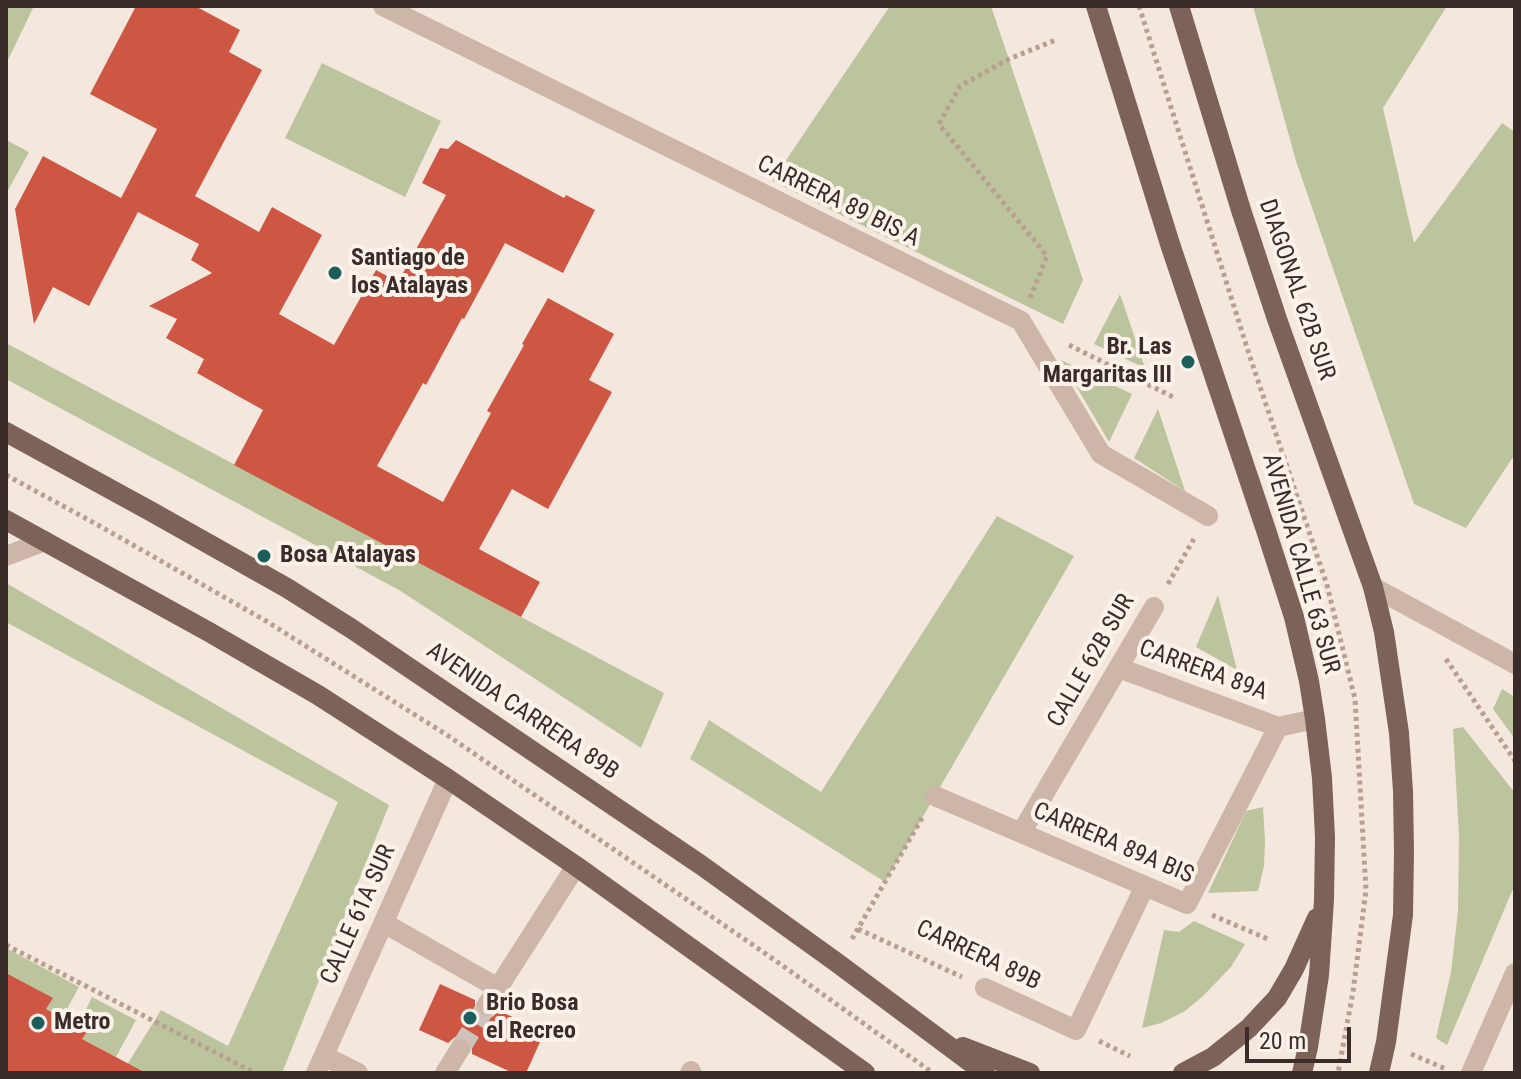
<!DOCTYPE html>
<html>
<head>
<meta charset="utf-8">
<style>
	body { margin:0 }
	#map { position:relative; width:1521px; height:1079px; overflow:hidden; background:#f4e7de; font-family:"Roboto Condensed",sans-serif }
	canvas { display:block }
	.frame { position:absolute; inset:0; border:8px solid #3a2d29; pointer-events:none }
	.scale { position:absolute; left:1245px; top:1027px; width:106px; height:36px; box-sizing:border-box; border:4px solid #3a2d29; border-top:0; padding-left:10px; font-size:24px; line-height:28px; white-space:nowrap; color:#3a2d29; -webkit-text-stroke:6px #fbf2ea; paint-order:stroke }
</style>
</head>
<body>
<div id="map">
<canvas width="1521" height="1079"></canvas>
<div class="frame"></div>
<div class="scale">20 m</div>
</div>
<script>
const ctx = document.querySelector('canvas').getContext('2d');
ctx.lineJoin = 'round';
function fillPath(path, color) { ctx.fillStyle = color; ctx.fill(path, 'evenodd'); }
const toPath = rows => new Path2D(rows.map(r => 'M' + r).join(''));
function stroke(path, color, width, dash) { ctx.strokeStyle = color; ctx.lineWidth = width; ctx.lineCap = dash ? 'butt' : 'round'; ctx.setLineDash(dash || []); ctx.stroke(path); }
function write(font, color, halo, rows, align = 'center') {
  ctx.font = font + ' "Roboto Condensed",sans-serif'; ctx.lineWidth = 8; ctx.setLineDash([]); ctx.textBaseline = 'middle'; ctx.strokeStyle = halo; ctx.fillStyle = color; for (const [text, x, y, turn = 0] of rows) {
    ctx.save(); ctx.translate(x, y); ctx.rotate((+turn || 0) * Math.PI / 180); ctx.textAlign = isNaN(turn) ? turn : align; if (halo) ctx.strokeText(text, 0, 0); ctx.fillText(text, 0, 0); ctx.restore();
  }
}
fillPath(toPath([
	[6,6,34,6,6,64],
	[890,6,991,6,1083,280,1063,324,772,181],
	[1253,6,1447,6,1383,108,1414,243,1502,123,1515,132,1515,454,1466,528,1414,504,1296,161],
	[322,63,441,121,405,197,285,138],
	[6,140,29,152,6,194],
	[1120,294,1145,368,1094,344],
	[6,343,664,693,641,748,399,590,6,379],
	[1061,360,1132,394,1109,442],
	[1158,409,1185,491,1134,458],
	[997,516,1074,556,885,882,690,759,709,720,821,792],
	[6,583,389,805,282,1073,122,1073,161,1010,228,1046,338,802,6,622],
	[1218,595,1237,670,1196,647],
	[1502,689,1515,697,1515,739,1493,709],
	[1463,727,1515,793,1515,884,1447,1045,1436,1038,1451,972,1458,911,1459,836,1453,729],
	[1263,807,1265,841,1264,866,1258,891,1208,893,1246,811],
	[1194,921,1245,944,1231,967,1202,997,1185,1011,1161,1023,1142,1028,1164,930,1179,932],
	[6,948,79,987,62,1018,46,1009,52,998,6,973],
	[92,997,136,1020,116,1057,82,1039,87,1032,78,1027]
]), '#bbc49c');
fillPath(toPath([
	[136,6,195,6,240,30,229,52,262,70,195,196,259,232,272,207,322,235,279,314,334,345,376,270,398,282,446,195,422,183,440,148,448,149,456,140,564,198,566,195,595,210,563,273,505,243,464,319,462,318,426,385,423,383,377,466,443,502,491,413,487,411,524,345,522,344,548,298,614,334,589,380,612,392,548,509,512,489,479,549,540,582,521,617,234,465,263,410,197,373,204,359,166,338,177,319,149,306,212,273,191,260,199,244,138,212,89,306,53,287,34,324,15,209,43,156,121,198,157,129,90,94],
	[6,973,53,998,46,1009,87,1032,82,1039,146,1073,6,1073],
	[440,984,475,1000,475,1010,481,1016,492,1017,499,1011,545,1031,526,1073,513,1073,472,1054,472,1044,466,1038,455,1037,448,1043,419,1030]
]), '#cd5743');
stroke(toPath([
	[460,1049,487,1005]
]), '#cfc2ba', 20, [20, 10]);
stroke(toPath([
	[1139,6,1250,357,1327,585,1355,699,1366,890,1353,992,1338,1073],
	[1030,298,1047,256,939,124,960,86,1009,59,1058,39],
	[1069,345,1173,397],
	[6,475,98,525,266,621,447,735,769,956,933,1073],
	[1168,584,1195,537],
	[1446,659,1515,761],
	[1212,915,1270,940],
	[858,929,962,977],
	[852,939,922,818],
	[6,945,255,1073],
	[1099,1041,1130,1056],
	[1411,1054,1446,1069]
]), '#b99f92', 5, [4, 4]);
stroke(toPath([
	[383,6,1021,321,1101,454,1208,516],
	[6,556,45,541],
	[1373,587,1515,664],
	[1119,668,1278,727,1315,719],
	[935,796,1187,904,1278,727],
	[1021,833,1154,607],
	[384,923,498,988],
	[985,988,1076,1030,1145,886],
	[487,1005,576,866],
	[324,1056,358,1073],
	[316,1073,448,779],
	[445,1073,460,1049],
	[690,1073,691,1071],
	[1471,1073,1515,973]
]), '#cdb6a8', 20);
stroke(toPath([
	[1096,6,1170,244,1266,530,1294,617,1309,681,1315,719,1322,778,1325,837,1324,900,1319,975,1308,1047,1302,1073],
	[1179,6,1241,210,1277,319,1373,587,1384,632,1399,733,1403,791,1404,852,1403,915,1386,1042,1379,1073],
	[6,432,152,512,287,588,352,629,701,865,836,962,985,1073],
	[6,520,209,632,318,695,448,779,576,866,865,1073],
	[963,1047,1030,1073],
	[1183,1073,1213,1057,1249,1028,1277,998,1294,969,1317,918]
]), '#7c6259', 20);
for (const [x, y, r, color] of [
	[335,273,8,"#1b5e5c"],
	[1188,362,8,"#1b5e5c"],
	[264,556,8,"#1b5e5c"],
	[470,1018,8,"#1b5e5c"],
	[38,1023,8,"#1b5e5c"]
]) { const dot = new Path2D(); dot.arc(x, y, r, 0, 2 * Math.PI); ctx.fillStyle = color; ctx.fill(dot); stroke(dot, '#fbf2ea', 3); }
write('24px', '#3a2d29', '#fbf2ea', [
	["CARRERA 89 BIS A",838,202,26],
	["DIAGONAL 62B SUR",1296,290,71],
	["AVENIDA CALLE 63 SUR",1300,564,74],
	["CALLE 62B SUR",1092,661,-60],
	["CARRERA 89A",1203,671,20],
	["AVENIDA CARRERA 89B",522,712,34],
	["CARRERA 89A BIS",1113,844,23],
	["CALLE 61A SUR",359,915,-66],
	["CARRERA 89B",978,956,25]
]);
write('bold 24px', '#3a2d29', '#fbf2ea', [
	["Santiago de",351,259],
	["los Atalayas",351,287],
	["Br. Las",1172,348,"right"],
	["Margaritas III",1172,376,"right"],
	["Bosa Atalayas",280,556],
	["Brio Bosa",486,1004],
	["el Recreo",486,1032],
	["Metro",54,1023]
], 'left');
</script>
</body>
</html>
